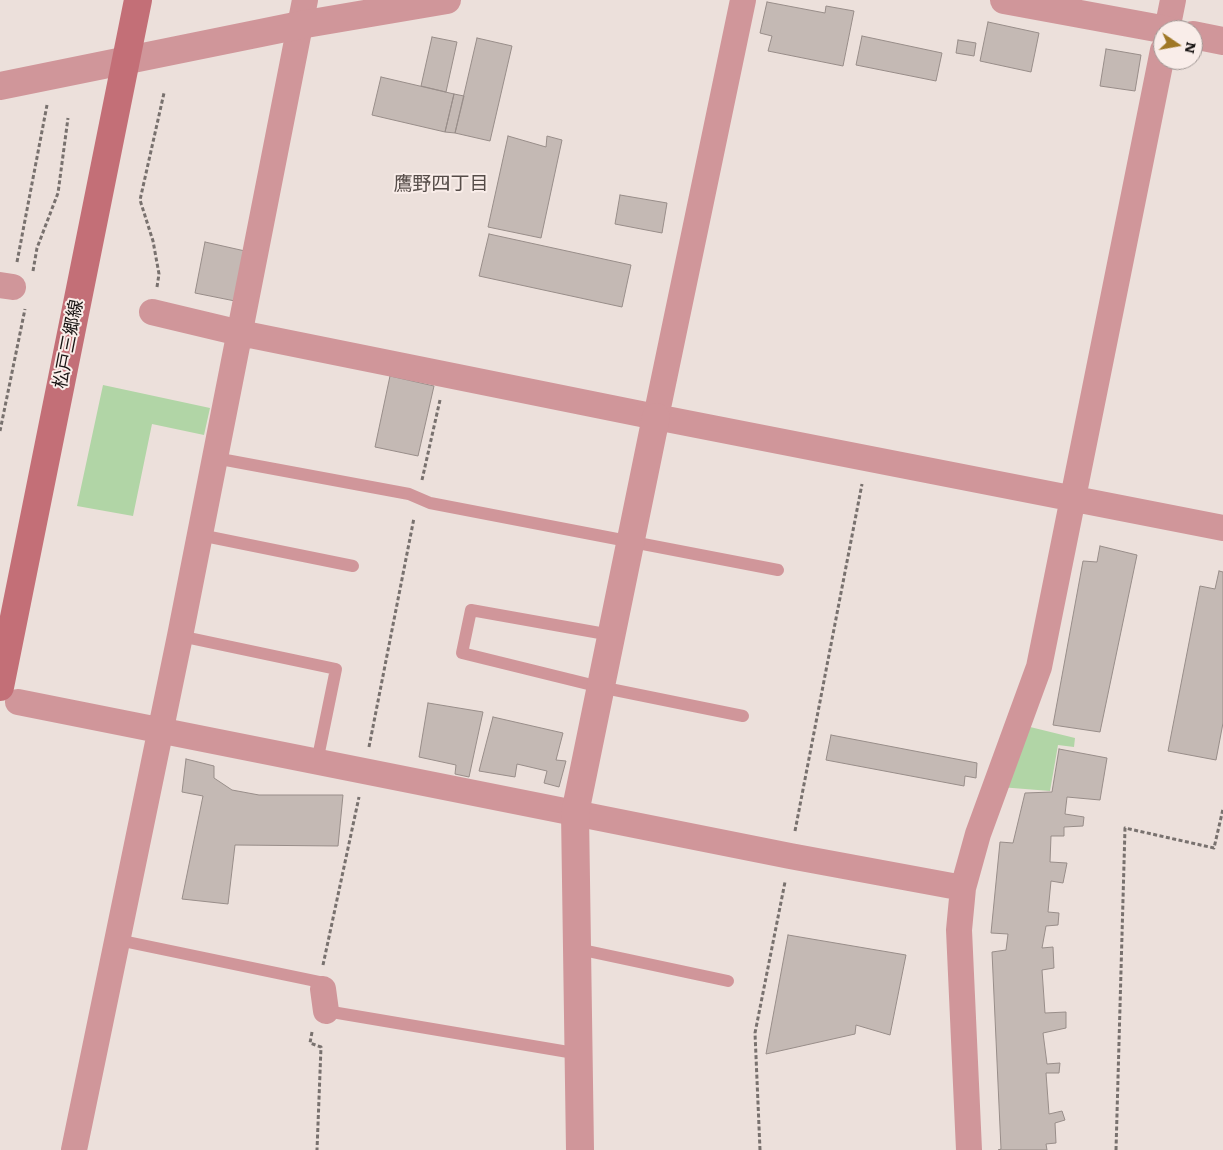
<!DOCTYPE html>
<html>
<head>
<meta charset="utf-8">
<style>
	body { margin:0 }
	#map { position:relative; width:1223px; height:1150px; overflow:hidden; background:#ece0db; font-family:Literata,serif }
	canvas { display:block }
	.north { position:absolute; left:1153px; top:20px; width:50px; height:50px; box-sizing:border-box; background:#f9ede9; border:1px solid #9f9693; border-radius:50%; rotate:102deg; font-size:14px; font-weight:700; line-height:20px; text-align:center; color:#181413 }
	.north::after { content:''; display:block; margin:auto; width:18px; height:22px; background:#9f7725; clip-path:polygon(50% 0,100% 100%,50% 72%,0 100%) }
</style>
</head>
<body>
<div id="map">
<canvas width="1223" height="1150"></canvas>
<div class="north">N</div>
</div>
<script>
const ctx = document.querySelector('canvas').getContext('2d');
ctx.lineJoin = 'round';
function fillPath(path, color) { ctx.fillStyle = color; ctx.fill(path, 'evenodd'); }
const toPath = rows => new Path2D(rows.map(r => 'M' + r).join(''));
function stroke(path, color, width, dash) { ctx.strokeStyle = color; ctx.lineWidth = width; ctx.lineCap = dash ? 'butt' : 'round'; ctx.setLineDash(dash || []); ctx.stroke(path); }
function write(font, color, halo, rows, align = 'center') {
  ctx.font = font + ' Literata,"Noto Sans JP",serif'; ctx.lineWidth = 4; ctx.setLineDash([]); ctx.textBaseline = 'middle'; ctx.strokeStyle = halo; ctx.fillStyle = color; for (const [text, x, y, turn = 0] of rows) {
    ctx.save(); ctx.translate(x, y); ctx.rotate((+turn || 0) * Math.PI / 180); ctx.textAlign = isNaN(turn) ? turn : align; if (halo) ctx.strokeText(text, 0, 0); ctx.fillText(text, 0, 0); ctx.restore();
  }
}
fillPath(toPath([
	[103,385,210,408,204,435,152,424,133,516,77,506],
	[1022,725,1075,738,1074,747,1058,745,1050,791,1000,787]
]), '#b1d5a6');
const building = toPath([
	[767,2,825,13,826,6,854,11,843,66,768,51,772,36,760,33,767,2],
	[988,22,1039,33,1031,72,980,61,988,22],
	[862,36,942,53,936,81,856,65,862,36],
	[432,37,457,42,446,92,421,86,432,37],
	[477,38,512,46,490,141,455,133,477,38],
	[958,40,976,43,974,56,956,53,958,40],
	[1106,49,1141,55,1135,91,1100,86,1106,49],
	[381,77,454,94,445,132,372,115,381,77],
	[454,94,464,96,455,133,445,132,454,94],
	[508,136,546,147,547,136,562,140,541,238,488,227,508,136],
	[620,195,667,203,662,233,615,224,620,195],
	[489,234,631,265,622,307,479,276,489,234],
	[205,242,245,251,235,301,195,293,205,242],
	[390,376,434,386,418,456,375,447,390,376],
	[1100,546,1137,555,1100,732,1053,725,1083,561,1097,562,1100,546],
	[1219,571,1223,572,1223,723,1216,760,1168,751,1200,586,1215,589,1219,571],
	[428,703,483,712,469,777,455,774,456,765,419,757,428,703],
	[493,717,563,733,556,760,566,761,559,787,544,783,547,771,517,764,515,777,479,771,493,717],
	[831,735,977,763,976,778,965,776,964,786,826,760,831,735],
	[1059,749,1107,758,1100,800,1067,797,1065,814,1084,817,1083,826,1064,827,1064,836,1051,836,1050,862,1067,863,1063,883,1051,881,1048,912,1059,913,1058,925,1046,926,1042,948,1053,947,1054,968,1042,970,1045,1013,1066,1012,1066,1028,1043,1033,1047,1064,1060,1063,1059,1073,1046,1073,1049,1114,1062,1111,1065,1120,1055,1123,1056,1143,1046,1144,1047,1150,998,1150,1001,1149,992,952,1006,950,1008,934,991,933,1000,842,1013,843,1025,793,1052,792,1059,749],
	[186,759,214,766,214,778,232,790,259,795,343,795,338,846,235,845,228,904,182,899,203,796,182,792,186,759],
	[788,935,906,955,890,1035,856,1025,855,1034,766,1054,788,935]
]);
fillPath(building, '#c4b9b4');
stroke(building, '#988d89', 1);
stroke(toPath([
	[17,262,47,105],
	[33,271,37,248,58,193,68,118],
	[157,287,159,274,153,241,140,200,164,93],
	[0,431,25,309],
	[422,480,440,400],
	[369,747,414,518],
	[795,831,862,484],
	[323,965,359,797],
	[312,1032,310,1043,321,1047,317,1150],
	[760,1150,755,1033,785,882],
	[1116,1150,1125,828,1214,848,1223,809]
]), '#78716e', 3, [4, 2.5]);
stroke(toPath([
	[215,458,409,494,430,503,778,570],
	[200,535,353,566],
	[611,635,471,610,462,653,600,687,743,716],
	[180,636,336,669,317,762],
	[118,940,320,982,323,989],
	[578,949,728,981],
	[326,1011,580,1054]
]), '#d0969a', 12);
stroke(toPath([
	[1167,30,1173,0],
	[0,285,13,287],
	[152,312,240,333,656,417,1223,528],
	[656,417,743,0],
	[18,702,790,856,963,888],
	[323,989,326,1011],
	[74,1150,180,636,305,0],
	[969,1150,959,930,963,888,978,834,1039,667,1163,50]
]), '#d0969a', 26);
stroke(toPath([
	[1004,0,1167,30],
	[1193,35,1223,41],
	[0,86,300,25,447,0],
	[580,1150,575,813,656,417]
]), '#d0969a', 28);
stroke(toPath([
	[0,687,138,0]
]), '#c36f77', 28);
write('18px', '#181413', '#f9ede9', [
	["松戸三郷線",69,344,-79]
]);
write('19px', '#554c48', '#f9ede9', [
	["鷹野四丁目",441,184]
]);
</script>
</body>
</html>
